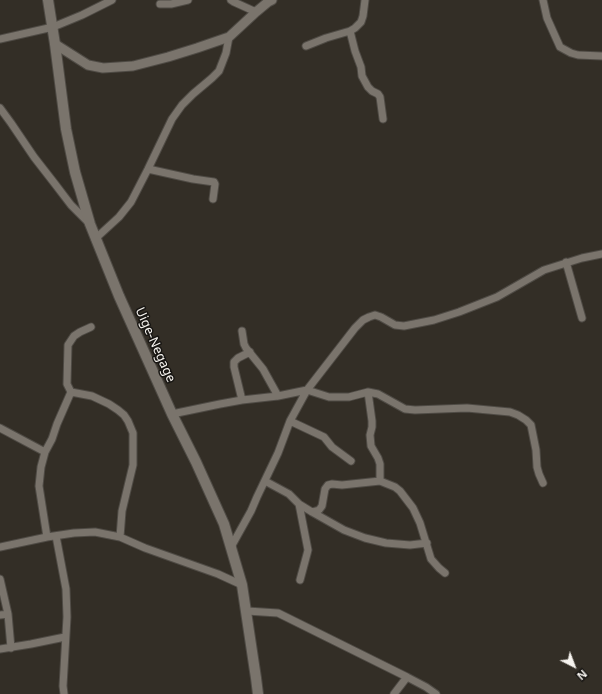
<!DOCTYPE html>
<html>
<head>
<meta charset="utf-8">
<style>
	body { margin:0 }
	#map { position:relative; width:602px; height:694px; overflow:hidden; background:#332e26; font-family:"Noto Sans",sans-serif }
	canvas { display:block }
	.north { position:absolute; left:554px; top:646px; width:40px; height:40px; -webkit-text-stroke:3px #181613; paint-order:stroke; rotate:138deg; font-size:11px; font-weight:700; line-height:16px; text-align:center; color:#f7f4ef }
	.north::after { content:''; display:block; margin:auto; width:14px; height:18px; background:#f7f4ef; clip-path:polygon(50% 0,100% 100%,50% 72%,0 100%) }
</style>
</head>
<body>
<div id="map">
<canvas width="602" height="694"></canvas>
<div class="north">N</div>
</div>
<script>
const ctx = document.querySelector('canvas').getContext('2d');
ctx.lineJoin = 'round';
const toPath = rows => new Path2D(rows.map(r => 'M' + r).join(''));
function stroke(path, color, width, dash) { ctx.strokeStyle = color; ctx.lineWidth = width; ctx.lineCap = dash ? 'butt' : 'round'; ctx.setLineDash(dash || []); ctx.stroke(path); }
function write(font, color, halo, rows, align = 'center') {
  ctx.font = font + ' "Noto Sans",sans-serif'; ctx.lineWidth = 3; ctx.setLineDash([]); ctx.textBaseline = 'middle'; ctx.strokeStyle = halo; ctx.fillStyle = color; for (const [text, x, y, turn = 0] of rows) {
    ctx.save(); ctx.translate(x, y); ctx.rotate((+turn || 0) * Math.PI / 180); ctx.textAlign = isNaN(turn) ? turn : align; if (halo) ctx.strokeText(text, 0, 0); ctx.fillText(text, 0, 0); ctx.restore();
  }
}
const minor = toPath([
	[231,0,234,2,256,12],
	[543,0,547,18,560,47,571,53,578,55,602,56],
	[160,4,171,4,188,0],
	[350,31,355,51,361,67,362,76,368,87,372,91,378,94,380,97,383,119],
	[0,39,53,27,82,15,112,0],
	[306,46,326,38,350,31,355,28,361,22,363,16,365,0],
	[0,108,11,123,34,157,55,184,71,205,89,223],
	[148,169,193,179,214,182,215,184,213,199],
	[95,239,119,217,131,202,148,169,172,119,182,105,193,94,212,78,219,71,226,53,229,37],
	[566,262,582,318],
	[242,331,244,344,246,348,263,369,278,396],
	[71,392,92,396,109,404,118,410,124,415,128,421,133,433,133,465,122,511,120,537],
	[368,392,372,421,372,427,370,435,371,446,378,458,380,464,380,481],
	[242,400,234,367,234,362,238,358,250,352],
	[172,414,220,404,242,400,278,396,307,390,329,397,349,397,368,392,378,394,405,409,415,410,467,408,510,412,518,415,526,420,531,425,536,450,537,467,539,474,543,483],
	[290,421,324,437,332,447,351,461],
	[0,428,45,452],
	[265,481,289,494,299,504,312,512,344,530,365,538,386,543,410,545,427,543],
	[299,504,308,550,307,554,300,580],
	[312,512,319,510,322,506,325,489,328,485,332,484,342,485,380,481,395,487,400,491,413,508,420,523,431,559,439,568,445,573],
	[56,536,66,589,67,617,63,686,64,694],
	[47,537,39,486,41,467,45,452,52,439,57,424,71,392,67,384,68,345,74,336,80,332,91,327],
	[0,547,47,537,74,533,95,532,120,537,145,548,218,574,242,585],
	[231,547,251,511,257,497,278,453,290,421,307,390,355,328,363,320,369,317,375,315,381,317,395,325,404,326,434,320,459,312,497,297,544,270,582,258,602,254],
	[0,579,8,614,11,648],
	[247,611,278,613,407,677,426,687,436,694],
	[0,615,8,614],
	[0,649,31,644,65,637],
	[394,694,407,677]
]);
const tertiary = toPath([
	[55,44,88,65,103,68,133,66,168,57,197,48,229,37,256,12,268,2,272,0]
]);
const secondary = toPath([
	[48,0,55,44,66,129,75,172,90,224,119,296,172,414,196,462,224,524,242,585,256,678,258,694]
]);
stroke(minor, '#4f4b45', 9);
stroke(tertiary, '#4f4b45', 11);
stroke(secondary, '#4f4b45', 12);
stroke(minor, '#7a746c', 7);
stroke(tertiary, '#7a746c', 9);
stroke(secondary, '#7a746c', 10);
write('13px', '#f7f4ef', '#181613', [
	["Uige-Negage",155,345,66]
]);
</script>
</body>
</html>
